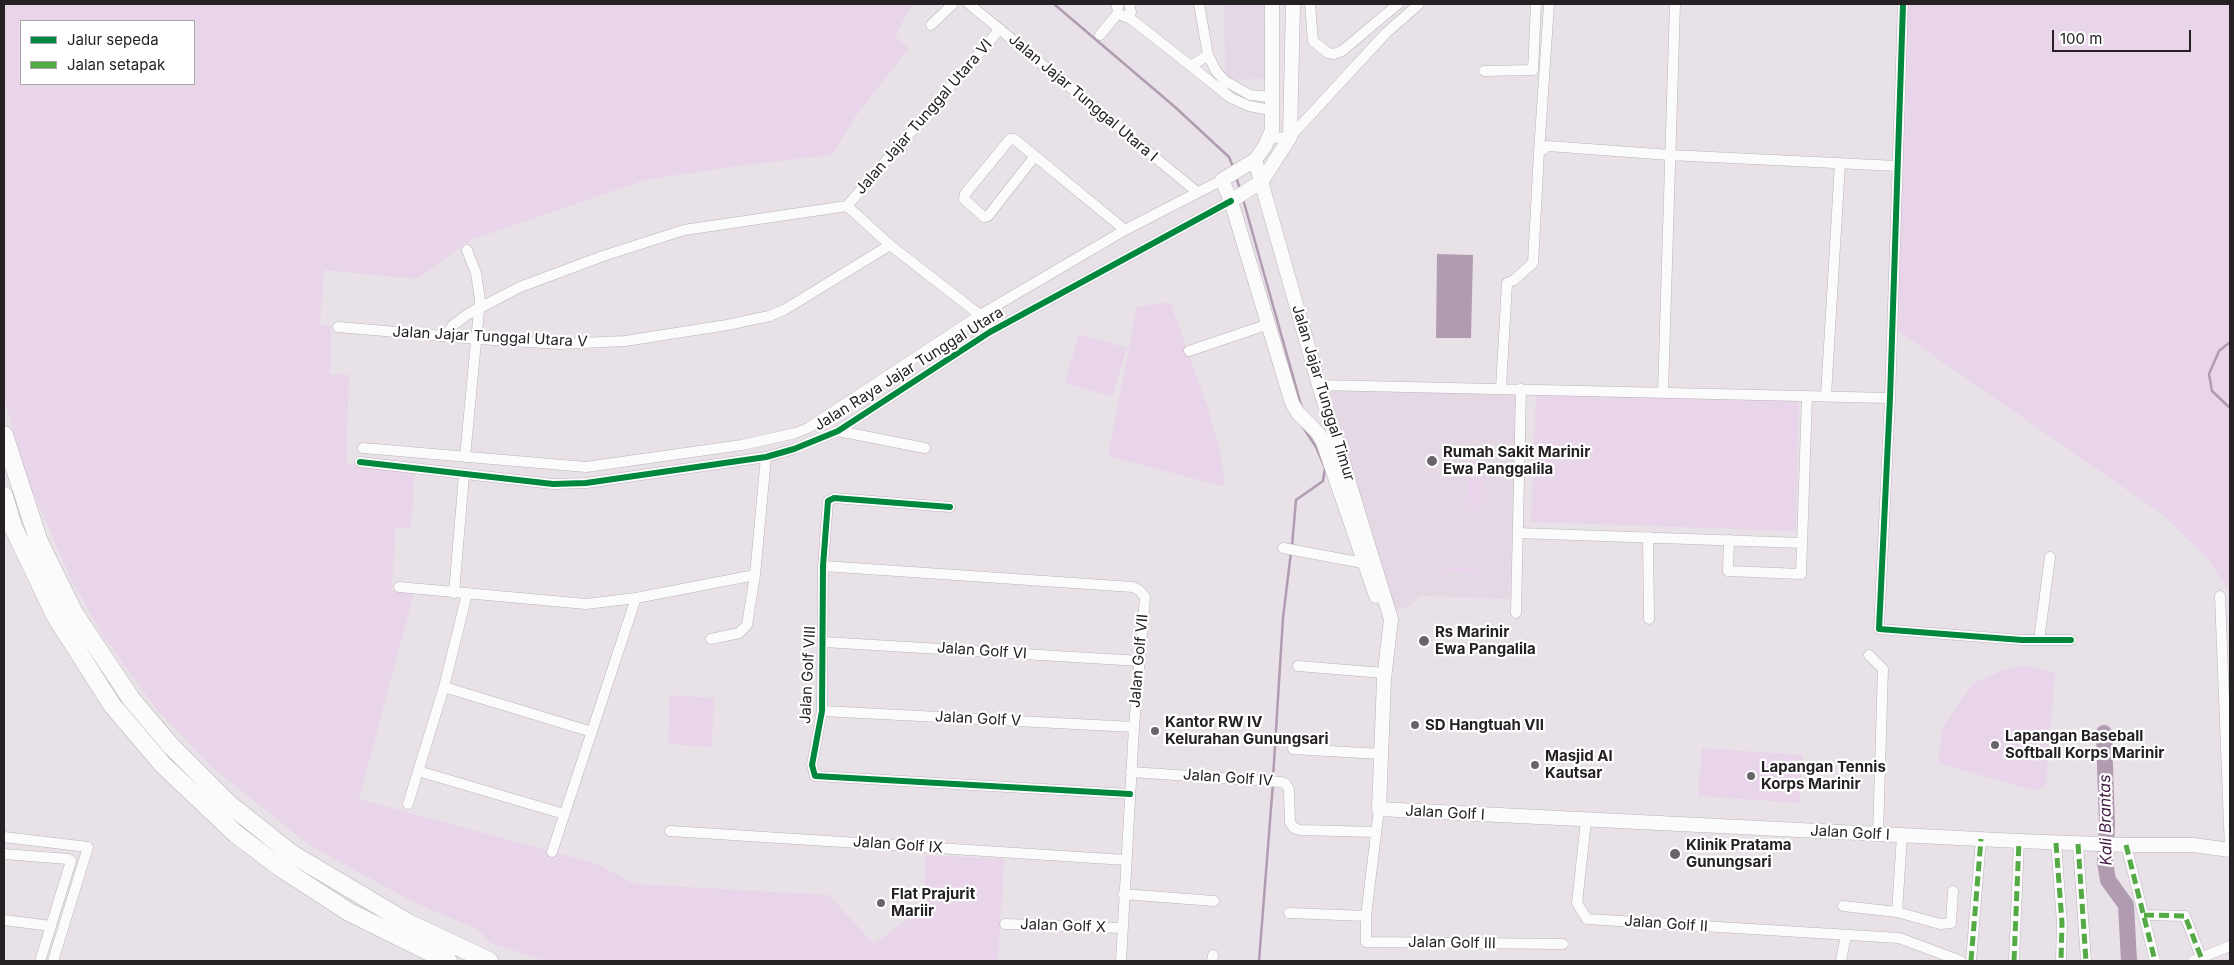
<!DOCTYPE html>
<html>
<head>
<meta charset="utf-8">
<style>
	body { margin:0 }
	#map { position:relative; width:2234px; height:965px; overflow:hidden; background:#e8e2e8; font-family:Inter,sans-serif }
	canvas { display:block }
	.frame { position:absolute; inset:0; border:5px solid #252024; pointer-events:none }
	.legend { position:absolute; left:20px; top:20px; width:175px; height:65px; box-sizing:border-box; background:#fff; border:1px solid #a8a6a7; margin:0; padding:6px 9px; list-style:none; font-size:15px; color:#252024 }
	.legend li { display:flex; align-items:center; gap:10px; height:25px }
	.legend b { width:25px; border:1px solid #a8a6a7 }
	.scale { position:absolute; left:2052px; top:30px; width:139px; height:22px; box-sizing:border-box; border:2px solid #252024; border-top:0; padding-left:6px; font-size:15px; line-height:18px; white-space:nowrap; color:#252024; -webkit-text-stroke:4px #fff; paint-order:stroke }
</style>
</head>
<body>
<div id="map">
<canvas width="2234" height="965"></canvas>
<div class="frame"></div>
<ul class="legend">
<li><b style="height:6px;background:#00873e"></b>Jalur sepeda</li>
<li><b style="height:6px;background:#53aa44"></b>Jalan setapak</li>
</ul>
<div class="scale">100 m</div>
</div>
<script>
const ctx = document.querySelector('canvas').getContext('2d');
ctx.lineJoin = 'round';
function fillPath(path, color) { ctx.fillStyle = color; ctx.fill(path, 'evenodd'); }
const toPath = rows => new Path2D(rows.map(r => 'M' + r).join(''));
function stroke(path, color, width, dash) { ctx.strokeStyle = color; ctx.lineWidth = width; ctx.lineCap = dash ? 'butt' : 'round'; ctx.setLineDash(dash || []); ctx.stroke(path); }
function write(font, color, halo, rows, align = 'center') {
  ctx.font = font + ' Inter,sans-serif'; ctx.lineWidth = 4.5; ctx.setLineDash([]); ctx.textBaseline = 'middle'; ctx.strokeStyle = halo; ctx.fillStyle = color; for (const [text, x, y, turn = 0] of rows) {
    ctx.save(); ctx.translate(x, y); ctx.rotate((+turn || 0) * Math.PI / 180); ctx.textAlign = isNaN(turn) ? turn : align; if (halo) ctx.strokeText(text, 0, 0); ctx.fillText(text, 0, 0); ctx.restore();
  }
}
fillPath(toPath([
	[1224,4,1264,4,1266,78,1233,81,1225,75],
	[1325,385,1518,386,1510,599,1420,596,1410,606,1395,610],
	[1336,960,1397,960,1458,961,1336,961]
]), '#e5d8e5');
fillPath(toPath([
	[4,4,912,4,895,37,909,48,855,117,832,155,738,166,645,180,471,240,417,279,324,270,320,325,331,326,330,374,349,375,346,464,415,469,411,528,395,528,392,591,414,593,359,799,597,864,635,884,829,895,874,944,924,907,926,855,1004,859,998,961,546,961,490,943,477,929,411,901,311,846,213,768,157,710,102,634,70,577,28,480,6,405,4,395],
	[21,21,194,21,194,84,21,84],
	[1903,4,2230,4,2230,594,2209,560,2163,515,1892,327],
	[1170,302,1208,408,1221,456,1225,487,1108,456,1137,307],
	[1079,334,1127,348,1112,397,1065,383],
	[1536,395,1799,399,1796,531,1531,522],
	[1469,460,1484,461,1481,510,1466,509],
	[1444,566,1480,569,1480,574,1443,571],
	[2024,665,2055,673,2046,785,2035,791,1938,763,1943,727,1973,683,2004,670],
	[670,695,714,698,712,747,668,744],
	[1702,748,1803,755,1800,803,1698,796]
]), '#e9d5e9');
fillPath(toPath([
	[1437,254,1473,255,1471,338,1436,338]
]), '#b19bb1');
stroke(toPath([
	[1054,4,1175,107,1229,157,1233,167],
	[1236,177,1240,189],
	[1243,199,1303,412],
	[2230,342,2219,351,2209,374,2212,391,2230,408],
	[1292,546,1296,500,1323,481,1325,468,1316,447,1299,421],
	[1273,778,1283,618,1291,552],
	[1259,961,1273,783]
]), '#b19bb1', 2.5);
stroke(toPath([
	[2104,733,2107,826,2105,862,2108,880,2126,905,2129,961]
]), '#b19bb1', 16);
const street = toPath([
	[969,4,1197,192],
	[1119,4,1117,7,1118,13,1125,17,1131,12,1129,4],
	[1310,4,1313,41,1328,53,1334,54,1342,51,1398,4],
	[1903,4,1890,398,1879,629,2022,640,2071,640],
	[1127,16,1191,66,1208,55,1199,4],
	[931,25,953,4],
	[1100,35,1118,13],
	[1208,55,1216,71,1225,81,1250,95,1271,97],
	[1191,66,1231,98,1249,106,1271,110],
	[1484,71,1533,70,1536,4],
	[1270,138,1290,137,1386,33,1419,4],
	[1539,152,1549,4],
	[1035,156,988,216,984,217,964,199,965,194,1010,139,1014,139,1035,156,1125,230],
	[847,206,1000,29],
	[847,206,890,245,980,315,990,332],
	[338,327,478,339,560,344,625,341,727,325,769,316,784,310,890,245],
	[446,336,452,326,468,314,520,287,603,256,684,230,847,206],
	[1189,351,1269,324],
	[1319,385,1890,398],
	[1501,388,1507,283,1514,280,1533,263,1539,152,1548,146,1670,155,1897,166],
	[1663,392,1675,4],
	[1826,396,1840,163],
	[838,431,925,448],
	[363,448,586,467,742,445,796,433,808,428,980,315,1125,230,1222,180],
	[465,457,480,300,476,273,467,250],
	[360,462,553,484,586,483,766,457,794,449,838,431,990,332,1231,201],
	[950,507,834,498,828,501,823,566,822,711,812,765,815,776,1130,794],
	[1518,533,1802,543],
	[1648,537,1649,619],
	[1729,540,1728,571,1801,574,1807,396],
	[1283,548,1363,563,1371,562],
	[823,566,1133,587,1139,590,1145,597,1134,727,1121,961],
	[399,587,586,604,636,598,755,575],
	[454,593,464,475],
	[2220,596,2230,850],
	[1516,613,1521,389],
	[711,639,739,633,747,625,755,575,766,457],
	[2039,640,2050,557],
	[824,642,1140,661],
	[1869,655,1883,669,1878,834],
	[1298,666,1384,673],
	[444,687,592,732],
	[822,711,1134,727],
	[1293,749,1381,754],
	[418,771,564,814],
	[1131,772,1281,782,1286,784,1289,790,1290,822,1294,828,1300,830,1375,832],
	[408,804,444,687,467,594],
	[1379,809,1366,916,1366,942,1563,944],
	[1586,821,1577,903,1587,919,1899,938,1961,961],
	[670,831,1126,860],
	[4,837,88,847,53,961],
	[2056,843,2062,923,2061,961],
	[2078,844,2086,961],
	[2126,845,2155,961],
	[552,852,636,598],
	[4,854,68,859,71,861,40,961],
	[1123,894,1214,901],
	[1843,906,1897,912,1902,836],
	[1897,912,1940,924,1951,923,1953,891],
	[1289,913,1366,916],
	[2144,915,2185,916,2201,957],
	[4,920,51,926],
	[1005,924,1122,928],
	[1212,961,1213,955],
	[1841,961,1846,935],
	[1971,961,1981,839],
	[2014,961,2019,841],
	[2193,961,2230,946]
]);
const secondary = toPath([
	[1272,4,1272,130,1265,146,1255,160,1222,180,1231,201,1292,403,1298,413,1318,433,1323,442,1376,596],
	[1255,160,1319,385,1391,619,1384,679,1379,809,2019,841,2126,845,2193,845,2230,850],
	[1231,201,1262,181,1290,137,1293,4]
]);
const highway = toPath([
	[4,435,39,542,74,613,132,700,171,746,229,804,292,854,408,923,489,961],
	[4,496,13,527,56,617,112,705,163,765,236,834,281,868,349,912,448,961]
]);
stroke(street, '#b9b4b9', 11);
stroke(secondary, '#b9b4b9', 15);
stroke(highway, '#b9b4b9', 19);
stroke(street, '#fcfbfc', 10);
stroke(secondary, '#fcfbfc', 14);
stroke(highway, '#fcfbfc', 18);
stroke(toPath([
	[2056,843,2062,923,2061,961],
	[2078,844,2086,961],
	[2126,845,2155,961],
	[2144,915,2185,916,2201,957],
	[1971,961,1981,839],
	[2014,961,2019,841]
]), '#53aa44', 5, [10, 5]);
stroke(toPath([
	[1903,4,1890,398,1879,629,2022,640,2071,640],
	[360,462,553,484,586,483,766,457,794,449,838,431,990,332,1231,201],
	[950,507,834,498,828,501,823,566,822,711,812,765,815,776,1130,794]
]), '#00873e', 6);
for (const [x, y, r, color] of [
	[1432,461,6,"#696469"],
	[1424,641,6,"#696469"],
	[1415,725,5,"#696469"],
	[1155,731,5,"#696469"],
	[1995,745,5,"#696469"],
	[1535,765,5,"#696469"],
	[1751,776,5,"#696469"],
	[1675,854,6,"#696469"],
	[881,903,5,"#696469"]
]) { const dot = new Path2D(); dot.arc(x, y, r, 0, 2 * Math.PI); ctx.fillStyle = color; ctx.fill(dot); stroke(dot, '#fff', 2); }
write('15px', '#252024', '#fff', [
	["Jalan Jajar Tunggal Utara I",1083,98,40],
	["Jalan Jajar Tunggal Utara VI",924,117,-49],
	["Jalan Jajar Tunggal Utara V",490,337,3],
	["Jalan Raya Jajar Tunggal Utara",909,369,-32],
	["Jalan Jajar Tunggal Timur",1323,393,73],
	["Jalan Golf VI",982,651,4],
	["Jalan Golf VII",1139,661,-85],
	["Jalan Golf VIII",808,675,-87],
	["Jalan Golf V",978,719,3],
	["Jalan Golf IV",1228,778,4],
	["Jalan Golf I",1445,813,3],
	["Jalan Golf I",1850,833,3],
	["Jalan Golf IX",898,845,4],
	["Jalan Golf II",1666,924,4],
	["Jalan Golf X",1063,926,2],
	["Jalan Golf III",1452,943,1]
]);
write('bold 15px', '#252024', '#fff', [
	["Rumah Sakit Marinir",1443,452],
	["Ewa Panggalila",1443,469],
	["Rs Marinir",1435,632],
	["Ewa Pangalila",1435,649],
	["Kantor RW IV",1165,722],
	["Kelurahan Gunungsari",1165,739],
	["SD Hangtuah VII",1425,725],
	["Lapangan Baseball",2005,736],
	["Softball Korps Marinir",2005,753],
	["Masjid Al",1545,756],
	["Kautsar",1545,773],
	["Lapangan Tennis",1761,767],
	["Korps Marinir",1761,784],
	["Klinik Pratama",1686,845],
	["Gunungsari",1686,862],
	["Flat Prajurit",891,894],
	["Mariir",891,911]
], 'left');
write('italic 16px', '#421a42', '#fff', [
	["Kali Brantas",2106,820,-91]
]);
</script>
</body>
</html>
